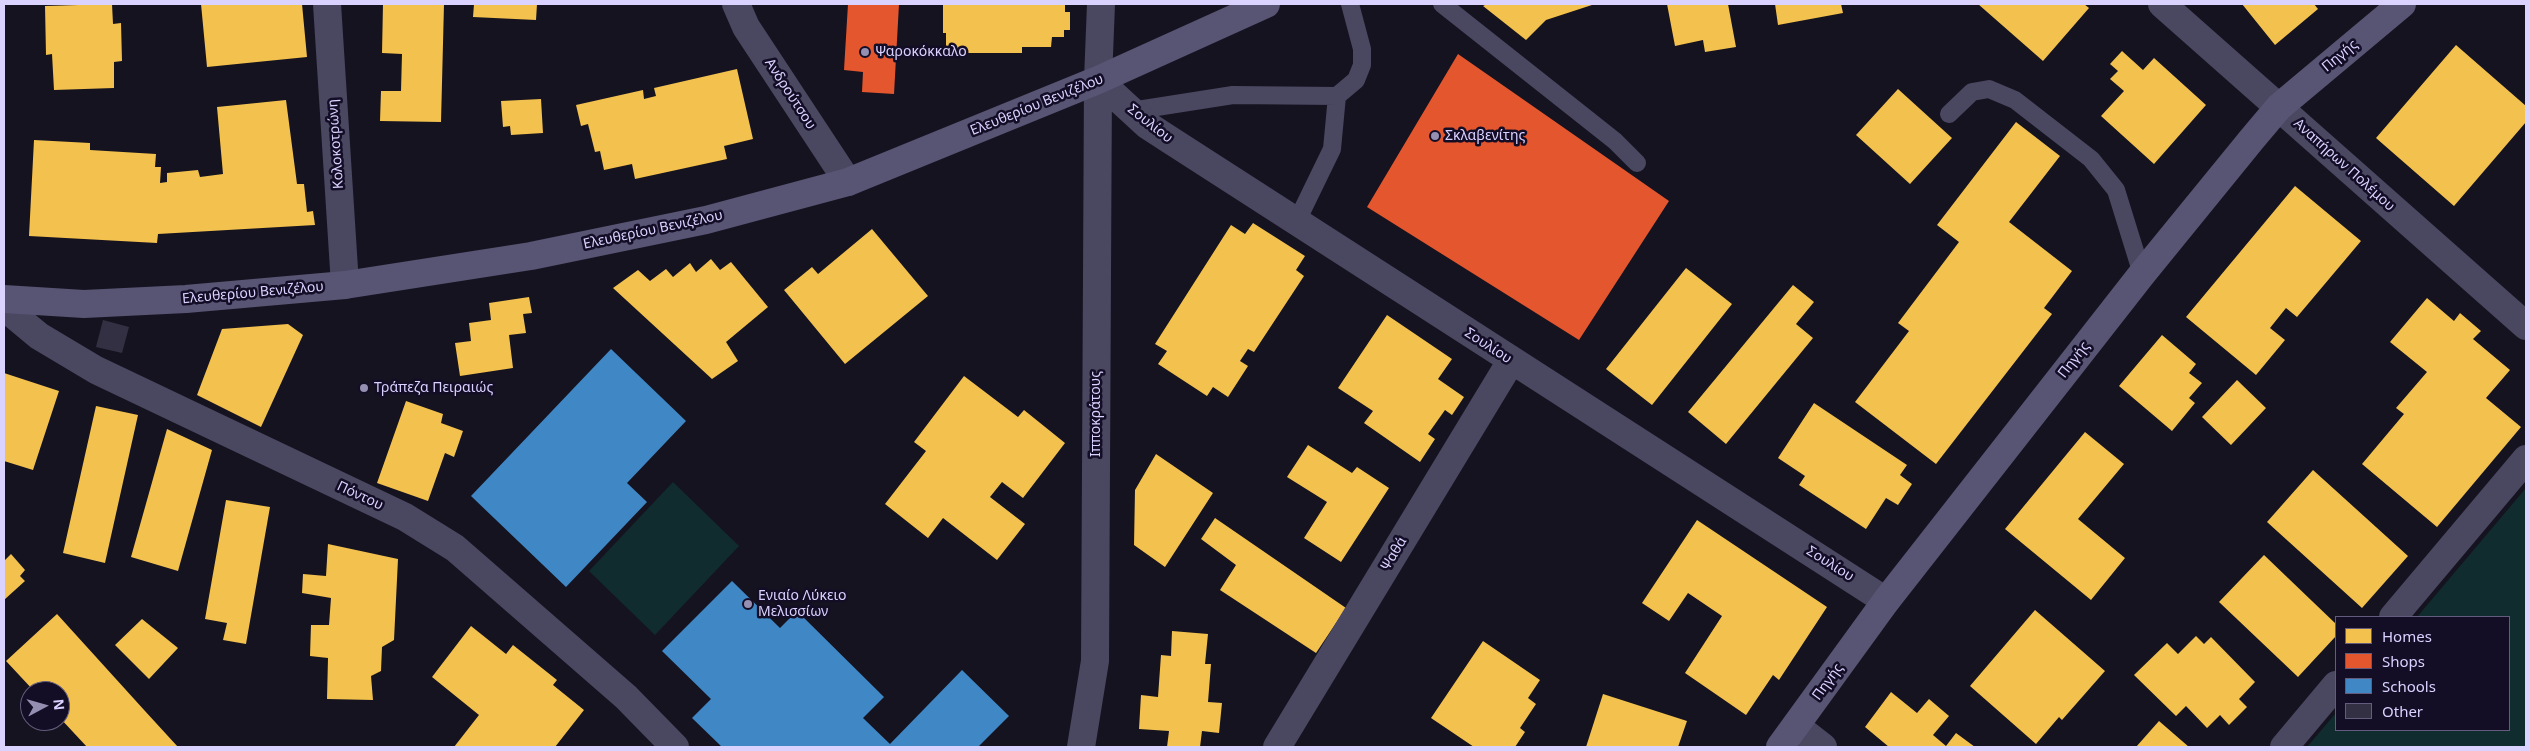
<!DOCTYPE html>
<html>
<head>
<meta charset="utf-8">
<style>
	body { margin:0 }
	#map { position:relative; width:2530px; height:751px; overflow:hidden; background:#161320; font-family:"Noto Sans",sans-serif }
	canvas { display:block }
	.frame { position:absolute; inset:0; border:5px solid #dad2ff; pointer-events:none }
	.legend { position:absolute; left:2335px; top:616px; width:175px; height:115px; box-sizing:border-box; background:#130d26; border:1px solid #635c7d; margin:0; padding:6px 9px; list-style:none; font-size:15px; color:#dad2ff }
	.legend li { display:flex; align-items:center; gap:10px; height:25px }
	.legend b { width:25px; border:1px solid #635c7d }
	.north { position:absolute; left:20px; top:681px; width:50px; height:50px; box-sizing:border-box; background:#130d26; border:1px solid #635c7d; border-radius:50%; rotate:84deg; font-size:14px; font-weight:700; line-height:20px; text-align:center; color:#dad2ff }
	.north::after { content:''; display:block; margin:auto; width:18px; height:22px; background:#958fb1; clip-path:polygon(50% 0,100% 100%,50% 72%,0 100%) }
</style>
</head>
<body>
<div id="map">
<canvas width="2530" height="751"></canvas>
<div class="frame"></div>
<ul class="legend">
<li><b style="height:14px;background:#f2c14e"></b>Homes</li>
<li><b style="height:14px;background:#e4572e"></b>Shops</li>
<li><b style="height:14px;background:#3f88c5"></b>Schools</li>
<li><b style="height:14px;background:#343043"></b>Other</li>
</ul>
<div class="north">N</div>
</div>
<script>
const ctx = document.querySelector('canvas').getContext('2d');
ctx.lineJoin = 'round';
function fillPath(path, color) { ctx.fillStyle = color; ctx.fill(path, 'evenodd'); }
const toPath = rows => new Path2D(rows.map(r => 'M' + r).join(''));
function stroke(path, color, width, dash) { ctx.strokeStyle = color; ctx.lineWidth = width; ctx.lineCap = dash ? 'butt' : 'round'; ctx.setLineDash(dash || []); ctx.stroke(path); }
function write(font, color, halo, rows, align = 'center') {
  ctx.font = font + ' "Noto Sans",sans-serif'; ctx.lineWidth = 5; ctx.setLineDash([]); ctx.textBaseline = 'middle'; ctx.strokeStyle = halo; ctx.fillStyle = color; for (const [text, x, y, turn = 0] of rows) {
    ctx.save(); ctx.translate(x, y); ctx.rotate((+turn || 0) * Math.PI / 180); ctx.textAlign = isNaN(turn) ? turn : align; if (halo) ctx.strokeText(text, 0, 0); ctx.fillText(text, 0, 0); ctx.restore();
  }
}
fillPath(toPath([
	[673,482,739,546,655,635,589,571],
	[2526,488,2526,747,2307,747,2336,713,2336,730,2509,730,2509,617,2417,617]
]), '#102c2f');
fillPath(toPath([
	[112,4,113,24,121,23,122,61,114,62,114,88,54,90,52,54,46,55,45,6],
	[201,4,302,4,307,57,207,67],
	[383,4,444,4,441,122,380,121,381,91,401,91,402,54,382,53],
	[474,4,537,4,536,20,473,17],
	[943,4,1065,4,1065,12,1070,12,1070,30,1064,30,1064,37,1052,37,1051,47,1022,47,1022,53,946,53,946,33,943,33],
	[1487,4,1595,4,1546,20,1526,40,1483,6],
	[1667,4,1728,4,1736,47,1705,52,1703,40,1675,46],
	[1775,4,1841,4,1843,13,1778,25],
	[1978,4,2084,4,2089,8,2043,61],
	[2242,4,2314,4,2318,9,2275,45],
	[2456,45,2526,106,2526,122,2454,206,2376,138],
	[2122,51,2143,70,2154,58,2206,105,2154,164,2101,116,2124,91,2110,79,2118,71,2110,64],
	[737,69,753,139,724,146,727,159,635,179,632,164,604,170,600,151,595,152,588,124,581,126,576,105,643,90,644,99,656,96,654,88],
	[1898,89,1952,138,1910,184,1856,135],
	[541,99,543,133,511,135,510,126,503,127,501,101],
	[286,100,297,184,304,184,307,212,313,211,315,225,158,234,157,243,29,236,34,140,90,143,90,150,156,154,155,167,161,167,160,183,167,182,167,173,198,170,200,177,223,174,217,107],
	[2016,122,2060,156,2009,222,2072,271,2044,308,2052,314,1936,464,1855,402,1909,331,1898,323,1959,242,1937,225],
	[2295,186,2361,241,2297,317,2286,308,2270,328,2285,340,2256,375,2186,317],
	[1253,223,1305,256,1296,270,1304,276,1254,352,1248,349,1240,361,1248,366,1228,397,1213,387,1207,396,1158,364,1167,351,1155,344,1231,225,1245,234],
	[872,229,928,296,845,364,784,290,812,267,818,274],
	[711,259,720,270,731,262,768,307,726,342,738,361,712,379,613,288,638,270,650,281,666,269,673,277,690,263,696,272],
	[1686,268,1732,304,1652,405,1606,369],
	[1793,285,1814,302,1796,324,1813,338,1726,444,1688,412],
	[529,297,532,313,523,314,526,333,509,335,513,368,460,376,455,343,471,341,469,323,491,320,489,303],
	[2427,298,2454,321,2460,313,2481,331,2473,339,2510,370,2486,398,2521,427,2437,527,2362,464,2404,414,2396,408,2427,372,2390,342],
	[1387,315,1452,359,1438,379,1464,397,1452,415,1445,410,1428,434,1435,439,1420,462,1364,423,1373,411,1338,388],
	[288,324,303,335,261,427,197,395,222,329],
	[2162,335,2196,364,2189,373,2202,383,2189,398,2195,403,2172,431,2119,386],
	[4,373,59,391,33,470,4,461],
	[964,376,1018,417,1024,410,1065,443,1023,498,1002,482,990,497,1025,524,997,560,943,518,928,538,885,504,926,451,914,442],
	[2237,380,2266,408,2231,445,2202,417],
	[406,401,443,414,441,423,463,431,454,457,445,453,428,501,377,483],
	[1814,403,1907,465,1900,475,1912,484,1898,505,1886,498,1866,529,1799,485,1805,476,1778,458],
	[96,406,138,415,105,563,63,553],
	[167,429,212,450,178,571,131,557],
	[2085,432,2124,464,2078,519,2125,558,2091,600,2005,529],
	[1308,445,1352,473,1357,467,1389,488,1341,562,1304,538,1327,502,1287,477],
	[1156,454,1213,493,1165,567,1134,545,1135,490],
	[2313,470,2408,556,2362,608,2267,522],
	[226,500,270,507,246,644,223,640,227,623,205,619],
	[1215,518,1346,608,1316,653,1220,590,1236,565,1201,539],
	[1697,520,1827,607,1779,680,1773,675,1746,715,1685,673,1722,616,1688,593,1669,621,1642,603],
	[328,544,398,559,394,640,382,647,381,671,371,676,373,700,327,699,328,658,310,656,311,625,329,625,331,598,302,593,303,574,326,576],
	[11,554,25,570,20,576,25,581,4,600,4,561],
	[2264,555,2336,624,2336,636,2298,677,2219,602],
	[2035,610,2105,671,2062,720,2059,717,2036,744,1970,686],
	[57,614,145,711,178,747,87,747,60,718,60,691,34,691,6,661],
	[142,619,178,648,149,679,115,645],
	[471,626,506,654,513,645,557,680,553,685,584,710,555,747,454,747,479,715,432,677],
	[1172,631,1208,634,1205,664,1211,664,1208,702,1222,703,1219,733,1202,731,1200,747,1167,747,1169,731,1139,729,1141,695,1158,697,1161,655,1171,656],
	[2196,636,2204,644,2211,637,2255,682,2239,699,2247,707,2229,725,2220,715,2207,728,2186,706,2176,716,2134,675,2167,643,2178,654],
	[1483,641,1540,680,1528,698,1536,704,1520,728,1525,732,1515,747,1474,747,1431,718],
	[1891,692,1917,713,1929,699,1949,716,1933,735,1946,746,1956,733,1975,747,1889,747,1865,727],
	[1603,694,1687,721,1678,747,1586,747],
	[2159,721,2189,747,2136,747]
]), '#f2c14e');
fillPath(toPath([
	[848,4,899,4,894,94,862,92,863,72,844,70],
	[1458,54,1669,201,1579,340,1367,207]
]), '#e4572e');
fillPath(toPath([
	[611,349,686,421,627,483,647,502,566,587,471,496],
	[732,581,780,628,797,611,884,697,863,718,890,744,962,670,1009,716,978,747,722,747,692,718,711,699,662,651]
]), '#3f88c5');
fillPath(toPath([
	[103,320,129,327,122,353,96,347]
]), '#343043');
stroke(toPath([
	[1442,4,1615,141,1637,163],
	[1131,111,1233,95,1337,96,1356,80,1362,65,1362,49,1350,4],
	[1949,114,1972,92,1989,89,2015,100,2091,159,2116,190,2142,274],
	[1297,221,1332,149,1337,96]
]), '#4a4761', 18);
stroke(toPath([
	[327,4,345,285],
	[736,4,746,27,848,182],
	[1098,80,1147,125,1167,138,1886,601],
	[4,307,39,336,96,370,405,517,455,548,626,697,675,747],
	[2393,617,2526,459],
	[1796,726,1823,747],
	[1081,747,1095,661,1098,80,1101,4],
	[1277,747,1511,361],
	[2284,747,2336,685]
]), '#4a4761', 28);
stroke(toPath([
	[2162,4,2526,326]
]), '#4a4761', 28);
stroke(toPath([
	[4,299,84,304,186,299,345,285,531,256,706,220,848,182,1098,80,1266,4],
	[1780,747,1886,601,2142,274,2252,139,2279,107,2402,4]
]), '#575474', 28);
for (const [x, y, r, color] of [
	[865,52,5,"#958fb1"],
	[1435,136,5,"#958fb1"],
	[364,388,5,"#958fb1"],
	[748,604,5,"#958fb1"]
]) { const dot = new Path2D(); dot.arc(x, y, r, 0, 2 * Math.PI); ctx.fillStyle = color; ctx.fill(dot); stroke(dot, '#130d26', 2); }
write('14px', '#dad2ff', '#130d26', [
	["Ψαροκόκκαλο",875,52],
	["Σκλαβενίτης",1445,136],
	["Τράπεζα Πειραιώς",374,388],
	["Ενιαίο Λύκειο",758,596],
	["Μελισσίων",758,612]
], 'left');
write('14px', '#dad2ff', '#130d26', [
	["Πηγής",2340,56,-40],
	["Ανδρούτσου",790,94,57],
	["Ελευθερίου Βενιζέλου",1037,105,-22],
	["Σουλίου",1150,124,38],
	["Κολοκοτρώνη",336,144,-94],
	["Αναπήρων Πολέμου",2344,165,42],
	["Ελευθερίου Βενιζέλου",653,230,-12],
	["Ελευθερίου Βενιζέλου",253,293,-5],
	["Σουλίου",1488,346,33],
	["Πηγής",2074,360,-52],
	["Ιπποκράτους",1096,414,-90],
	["Πόντου",360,496,25],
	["Ψαθά",1394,554,-59],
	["Σουλίου",1830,564,32],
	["Πηγής",1828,682,-54]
]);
</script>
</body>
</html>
